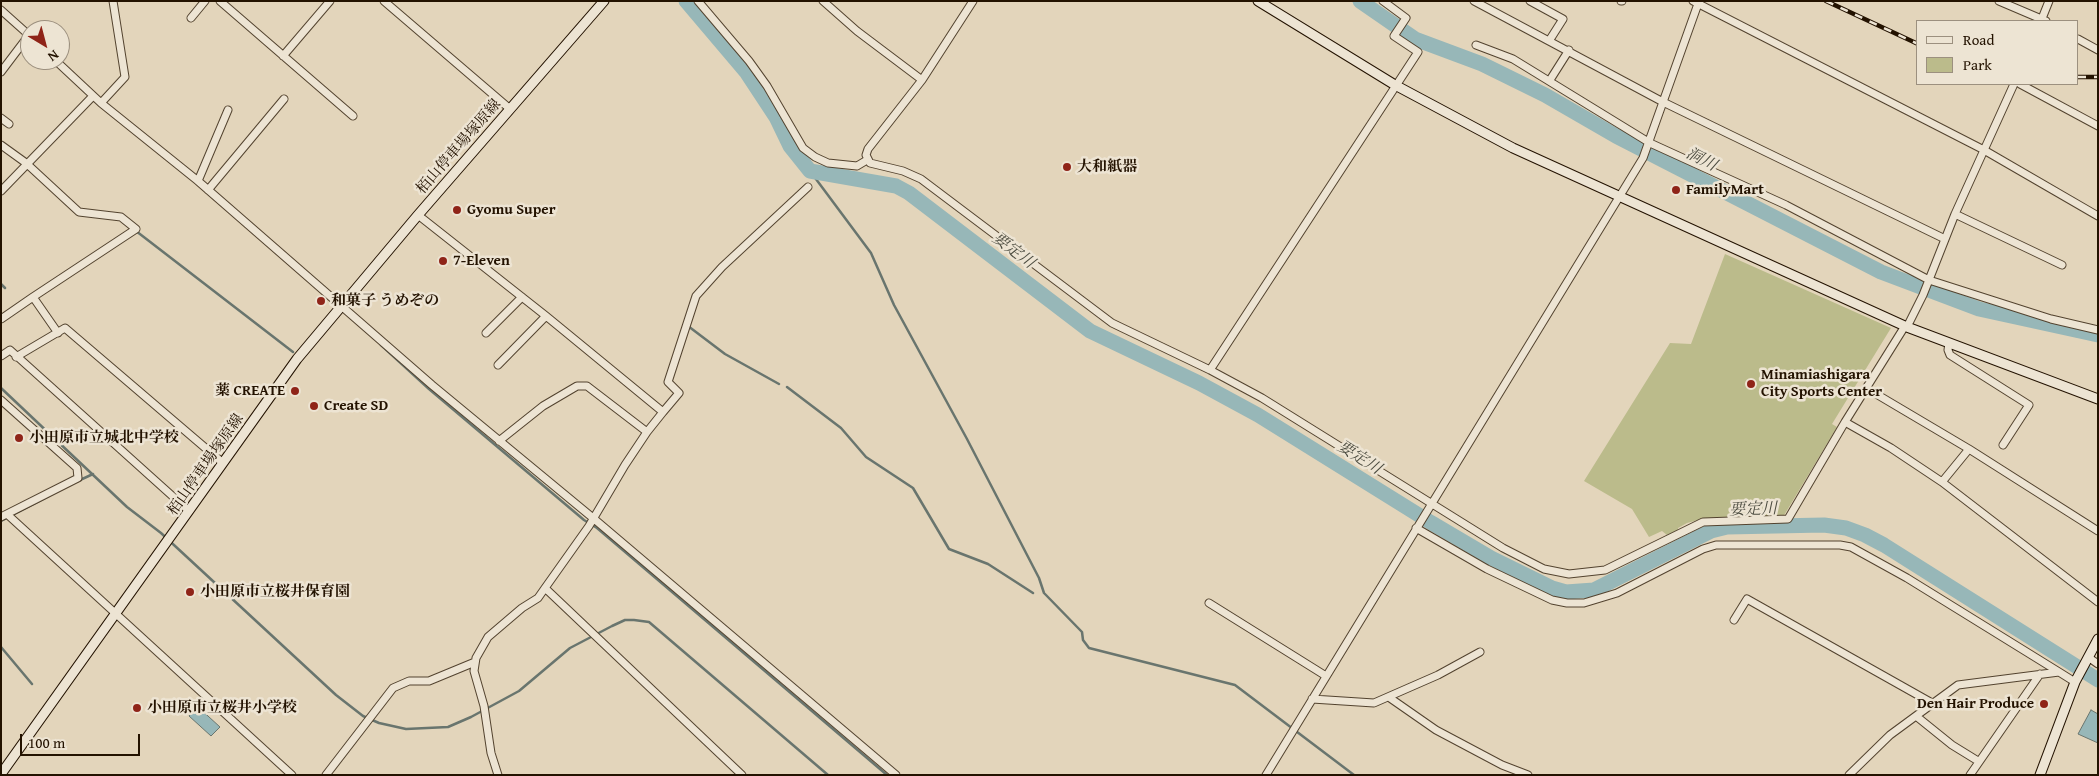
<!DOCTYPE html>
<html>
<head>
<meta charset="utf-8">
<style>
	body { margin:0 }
	#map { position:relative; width:2099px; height:776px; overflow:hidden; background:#e3d5bb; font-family:"Gentium Book Plus",serif }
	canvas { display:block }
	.frame { position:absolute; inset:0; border:2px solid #231200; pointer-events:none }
	.legend { position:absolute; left:1916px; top:20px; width:162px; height:65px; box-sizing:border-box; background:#ede4d3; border:1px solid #9c907f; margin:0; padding:6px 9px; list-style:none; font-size:15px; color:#231200 }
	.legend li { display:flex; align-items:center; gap:10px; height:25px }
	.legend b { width:25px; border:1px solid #9c907f }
	.north { position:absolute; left:20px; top:20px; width:50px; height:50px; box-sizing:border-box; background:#ede4d3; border:1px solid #9c907f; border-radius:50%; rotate:143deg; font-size:14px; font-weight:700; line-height:20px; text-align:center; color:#231200 }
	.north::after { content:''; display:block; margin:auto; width:18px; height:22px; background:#8f2418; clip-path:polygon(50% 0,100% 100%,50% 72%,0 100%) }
	.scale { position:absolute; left:20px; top:734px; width:120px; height:22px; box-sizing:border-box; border:2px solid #231200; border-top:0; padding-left:6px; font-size:15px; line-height:18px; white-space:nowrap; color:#231200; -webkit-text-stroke:4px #ede4d3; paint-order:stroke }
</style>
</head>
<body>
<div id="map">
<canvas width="2099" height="776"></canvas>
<div class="frame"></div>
<ul class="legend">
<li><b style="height:6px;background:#ede4d3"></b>Road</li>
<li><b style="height:14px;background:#bbbb8b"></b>Park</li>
</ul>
<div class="north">N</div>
<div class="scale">100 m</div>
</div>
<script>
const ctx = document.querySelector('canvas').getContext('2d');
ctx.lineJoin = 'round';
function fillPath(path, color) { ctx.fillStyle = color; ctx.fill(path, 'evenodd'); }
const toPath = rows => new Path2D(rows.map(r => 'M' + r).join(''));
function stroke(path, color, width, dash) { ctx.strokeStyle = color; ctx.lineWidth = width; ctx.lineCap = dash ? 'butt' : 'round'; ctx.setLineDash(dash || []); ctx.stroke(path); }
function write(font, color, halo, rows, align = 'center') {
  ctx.font = font + ' "Gentium Book Plus","Noto Serif JP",serif'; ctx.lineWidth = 5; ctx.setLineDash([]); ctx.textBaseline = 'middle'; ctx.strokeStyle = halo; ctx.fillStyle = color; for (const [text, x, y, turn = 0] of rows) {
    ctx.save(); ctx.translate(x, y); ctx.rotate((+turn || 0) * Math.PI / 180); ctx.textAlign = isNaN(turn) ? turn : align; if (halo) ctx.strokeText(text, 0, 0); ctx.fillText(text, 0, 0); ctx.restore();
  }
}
fillPath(toPath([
	[1725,254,1891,328,1832,424,1837,427,1783,517,1706,518,1687,523,1678,528,1678,530,1667,535,1662,531,1649,537,1632,509,1584,481,1670,343,1691,344]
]), '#bbbb8b');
const water = toPath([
	[197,706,220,727,211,736,189,716,197,706],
	[2091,710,2098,714,2098,743,2078,734,2091,710]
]);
fillPath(water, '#97b7b8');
stroke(water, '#69756e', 1);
stroke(toPath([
	[810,171,871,253,894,305,967,439,1039,578,1044,593,1082,632,1083,640,1089,648,1235,685,1354,775],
	[136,231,293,352],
	[1,284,5,288],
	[688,326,725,354,779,384],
	[381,345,429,389,584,520,597,528,887,775],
	[787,387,841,428,866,457,913,488,949,549,988,564,1033,593],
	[1,388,127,507,161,533,336,695,363,716,379,723,406,729,448,727,471,717,519,691,570,648,612,626,625,620,634,620,649,622,828,775],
	[78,481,93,474],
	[1,521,49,496],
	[1,647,32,684]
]), '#69756e', 2.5);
stroke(toPath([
	[686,1,747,73,776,117,790,146,810,171,896,186,909,193,1090,331,1199,383,1258,415,1430,522,1491,558,1552,588,1566,592,1594,590,1711,531,1727,527,1824,525,1846,528,1865,535,1884,545,2098,680],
	[1360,1,1415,39,1482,64,1545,95,1616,136,1881,272,1979,309,2098,335]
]), '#97b7b8', 15);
const street = toPath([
	[220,1,353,116],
	[384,1,510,109],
	[698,1,749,61,767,86,803,148,815,157,828,163,857,166,867,160],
	[823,1,857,31,922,80],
	[973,1,922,80,868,149,866,155,870,163,903,171,921,179,1112,323,1210,370,1262,398,1503,548,1544,569,1569,574,1605,570,1703,522,1788,519,1845,422,1905,326],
	[1474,1,1663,102,1945,239],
	[1530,1,1563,19,1549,41],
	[1621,1,1622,1],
	[1693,1,1984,150,2098,216],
	[1999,1,2046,21],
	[1,10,30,36],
	[191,18,205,1],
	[2041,21,2049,1],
	[2078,39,2098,50],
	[1476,45,1513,59,1650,143,1786,205,1929,280,2051,319,2098,330],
	[283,56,330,1],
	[55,60,101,103,198,181,432,385,593,518,896,775],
	[1,72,29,35],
	[1550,80,1569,50],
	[2020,84,2098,126],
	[101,103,125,77,113,1],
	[1,118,9,124],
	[1,145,26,163,79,212,121,217,136,229,33,297],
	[198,181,228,110],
	[208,190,284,99],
	[1,191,93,96],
	[1955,214,2062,265],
	[418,215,546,316,663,412,647,432],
	[1,319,33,297,58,333],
	[1907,327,1923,295,1955,214,2014,84],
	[486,333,522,297],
	[1949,343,1948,350,1950,355,2029,405,2003,445],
	[1,356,10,350,189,511],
	[16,357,65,328,223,463],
	[498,365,546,316],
	[1210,370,1418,52,1394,36,1406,18,1383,1],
	[1866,388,1969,449,2098,531],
	[1,400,77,468,78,478,1,517],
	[663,412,679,393,668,382,696,296,722,267,808,187],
	[1845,422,1891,448,1942,482,2098,602],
	[1942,482,1969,449],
	[8,515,292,775],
	[1416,528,1487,569,1552,600,1567,603,1584,603,1617,593,1703,549,1716,545,1840,545,1851,547,1907,578,2059,672],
	[545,588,742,775],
	[1209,603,1326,676],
	[1734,620,1747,599,1932,703],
	[2088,657,2098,664],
	[1390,698,1436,730,1502,765,1528,775],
	[1312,699,1374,703,1438,675,1480,652],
	[1916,716,1952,745,1978,761],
	[326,775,393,688,409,681,429,681,475,662],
	[498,775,491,753,484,706,474,671,476,658,488,637,522,608,538,598,545,588,589,526,625,465,647,432,587,386,577,386,543,406,499,441],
	[1266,775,1643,158,1699,1],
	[1849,775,1890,735,1958,685,2059,672,2075,682],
	[1970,775,2040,674]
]);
const secondary = toPath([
	[1258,1,1395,85,1513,148,1907,327,2098,399],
	[1,774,297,359,418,215,604,1],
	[2040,775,2075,682,2098,639]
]);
stroke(street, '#53432f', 9);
stroke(secondary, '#231200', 11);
stroke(street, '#ede4d3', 7);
stroke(secondary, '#ede4d3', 9);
const rail = toPath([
	[1826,1,1918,44],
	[2078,77,2098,77]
]);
stroke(rail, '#231200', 4.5);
stroke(rail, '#ede4d3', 2.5, [8]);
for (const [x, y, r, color] of [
	[1067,167,5,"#8f2418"],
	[1676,190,5,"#8f2418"],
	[457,210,5,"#8f2418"],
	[443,261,5,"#8f2418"],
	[321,301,5,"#8f2418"],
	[1751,384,5,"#8f2418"],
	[295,391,5,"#8f2418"],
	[314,406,5,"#8f2418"],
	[19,438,5,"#8f2418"],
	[190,592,5,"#8f2418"],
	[2044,704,5,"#8f2418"],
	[137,708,5,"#8f2418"]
]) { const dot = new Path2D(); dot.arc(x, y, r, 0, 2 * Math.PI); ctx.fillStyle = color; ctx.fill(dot); stroke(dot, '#ede4d3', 2); }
write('15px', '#231200', '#ede4d3', [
	["栢山停車場塚原線",459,147,-49],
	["栢山停車場塚原線",206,465,-55]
]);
write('bold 15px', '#231200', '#ede4d3', [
	["大和紙器",1077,167],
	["FamilyMart",1686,190],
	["Gyomu Super",467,210],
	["7-Eleven",453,261],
	["和菓子 うめぞの",331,301],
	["Minamiashigara",1761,375],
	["City Sports Center",1761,392],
	["薬 CREATE",285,391,"right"],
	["Create SD",324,406],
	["小田原市立城北中学校",29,438],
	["小田原市立桜井保育園",200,592],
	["Den Hair Produce",2034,704,"right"],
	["小田原市立桜井小学校",147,708]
], 'left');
write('italic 16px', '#4c4c40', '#ede4d3', [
	["洞川",1701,160,27],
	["要定川",1013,251,37],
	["要定川",1359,458,32],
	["要定川",1753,510,-2]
]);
</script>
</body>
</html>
